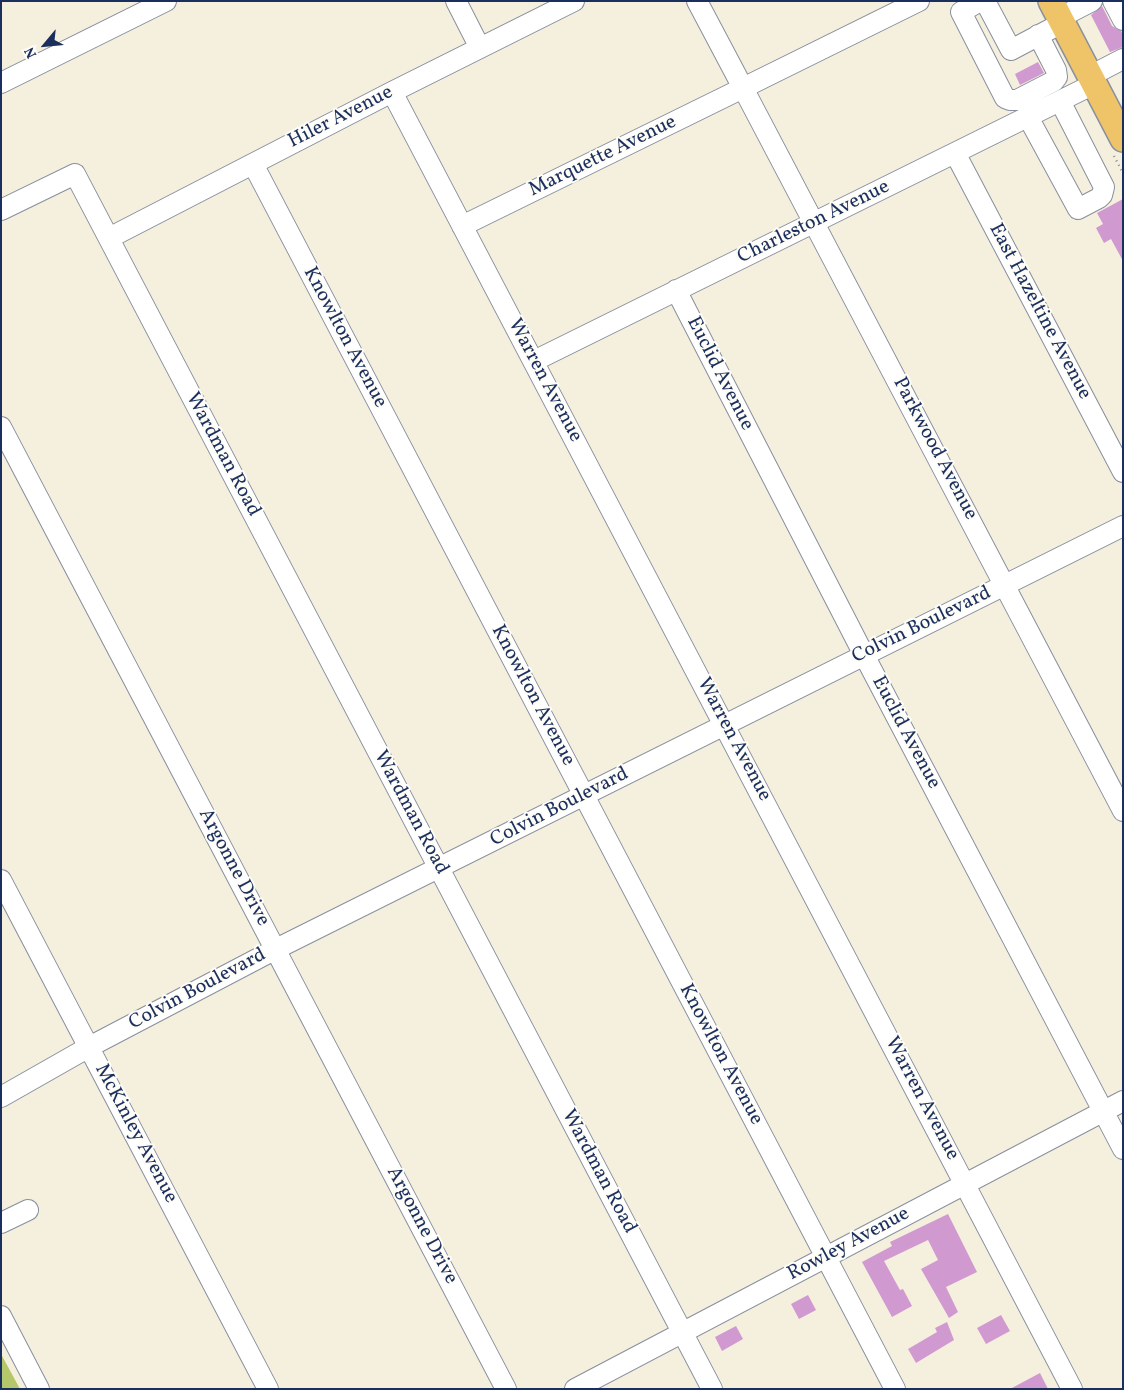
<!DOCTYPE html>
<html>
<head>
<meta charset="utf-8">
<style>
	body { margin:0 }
	#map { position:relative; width:1124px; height:1390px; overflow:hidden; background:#f5efdd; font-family:Vollkorn,serif }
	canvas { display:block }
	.frame { position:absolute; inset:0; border:2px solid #1b2f5e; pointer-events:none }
	.north { position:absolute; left:20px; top:20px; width:50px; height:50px; -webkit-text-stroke:4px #fdfcf7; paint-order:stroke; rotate:242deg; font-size:14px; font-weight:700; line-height:20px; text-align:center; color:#1b2f5e }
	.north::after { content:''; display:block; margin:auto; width:18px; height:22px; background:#1b2f5e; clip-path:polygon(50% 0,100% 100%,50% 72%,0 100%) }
</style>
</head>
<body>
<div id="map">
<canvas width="1124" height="1390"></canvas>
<div class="frame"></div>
<div class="north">N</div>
</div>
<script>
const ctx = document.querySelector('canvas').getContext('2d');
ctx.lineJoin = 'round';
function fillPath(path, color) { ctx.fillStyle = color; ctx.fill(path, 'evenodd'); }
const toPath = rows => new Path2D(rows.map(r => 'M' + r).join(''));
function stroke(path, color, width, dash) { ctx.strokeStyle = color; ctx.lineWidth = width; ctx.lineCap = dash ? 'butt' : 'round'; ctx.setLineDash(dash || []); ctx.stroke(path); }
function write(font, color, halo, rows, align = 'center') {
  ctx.font = font + ' Vollkorn,serif'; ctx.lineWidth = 4; ctx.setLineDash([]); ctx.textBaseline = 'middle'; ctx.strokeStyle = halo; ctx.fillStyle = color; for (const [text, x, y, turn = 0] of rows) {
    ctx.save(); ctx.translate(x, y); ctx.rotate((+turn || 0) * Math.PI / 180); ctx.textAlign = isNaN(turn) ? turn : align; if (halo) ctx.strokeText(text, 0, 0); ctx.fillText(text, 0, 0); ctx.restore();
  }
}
fillPath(toPath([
	[1,1354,20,1389,1,1389]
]), '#b4c76b');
fillPath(toPath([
	[1102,6,1112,26,1121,31,1123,35,1123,47,1110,52,1091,15],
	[1038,62,1044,73,1020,85,1015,74],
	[1123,199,1123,261,1111,239,1104,243,1096,228,1103,224,1097,213],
	[948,1214,977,1272,946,1287,958,1312,949,1318,921,1269,938,1260,928,1240,884,1261,900,1290,903,1289,912,1306,892,1317,862,1262,892,1246,890,1242],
	[808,1295,816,1310,799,1319,791,1304],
	[1001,1315,1010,1331,986,1344,977,1328],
	[947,1322,954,1340,916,1363,908,1349,937,1332,935,1328],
	[736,1326,743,1339,722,1351,715,1337],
	[1040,1373,1048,1389,1010,1389]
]), '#d09ad1');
const minor = toPath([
	[456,1,480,48],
	[697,1,743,88,919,1],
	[980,1,961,12,1005,98,1010,100,1017,100,1054,81,1057,77,1056,70,1038,35],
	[985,1,1011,50,1062,23],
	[1113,1,1123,20],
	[1059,18,1092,1],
	[1090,76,1123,59],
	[1,83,166,1],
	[392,92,1072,1389],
	[1028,117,1078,209,1099,198,1102,195,1104,187,1060,101],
	[955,153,1123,472],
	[253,164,895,1389],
	[1,210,75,174,712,1389],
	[462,226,743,88,1123,811],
	[109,238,392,92,574,1],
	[676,290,864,655,1123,1149],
	[534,361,1094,84],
	[1,427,506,1389],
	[1,880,268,1389],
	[1,1097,89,1047,276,949,1123,526],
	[1,1223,28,1210],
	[1,1316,39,1389],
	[575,1389,1123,1101]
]);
const major = toPath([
	[1051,1,1123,139]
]);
stroke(minor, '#888f9e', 22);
stroke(major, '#888f9e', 28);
stroke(toPath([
	[1114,156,1123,173]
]), '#888f9e', 2.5, [1, 4]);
stroke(minor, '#fff', 20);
stroke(major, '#efc469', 25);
write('20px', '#1b2f5e', '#fdfcf7', [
	["Hiler Avenue",341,118,-27],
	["Marquette Avenue",603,157,-26],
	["Charleston Avenue",814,223,-26],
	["East Hazeltine Avenue",1039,312,62],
	["Knowlton Avenue",344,338,62],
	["Euclid Avenue",719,374,63],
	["Warren Avenue",544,381,62],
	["Parkwood Avenue",934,449,62],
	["Wardman Road",222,455,62],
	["Colvin Boulevard",922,626,-26],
	["Knowlton Avenue",532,696,62],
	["Euclid Avenue",905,733,62],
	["Warren Avenue",733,740,62],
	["Colvin Boulevard",560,808,-27],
	["Wardman Road",410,813,62],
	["Argonne Drive",233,868,62],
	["Colvin Boulevard",198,990,-28],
	["Knowlton Avenue",720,1055,62],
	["Warren Avenue",921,1099,62],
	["McKinley Avenue",135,1134,62],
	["Wardman Road",598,1172,62],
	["Argonne Drive",421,1226,62],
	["Rowley Avenue",849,1245,-28]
]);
</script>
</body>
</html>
